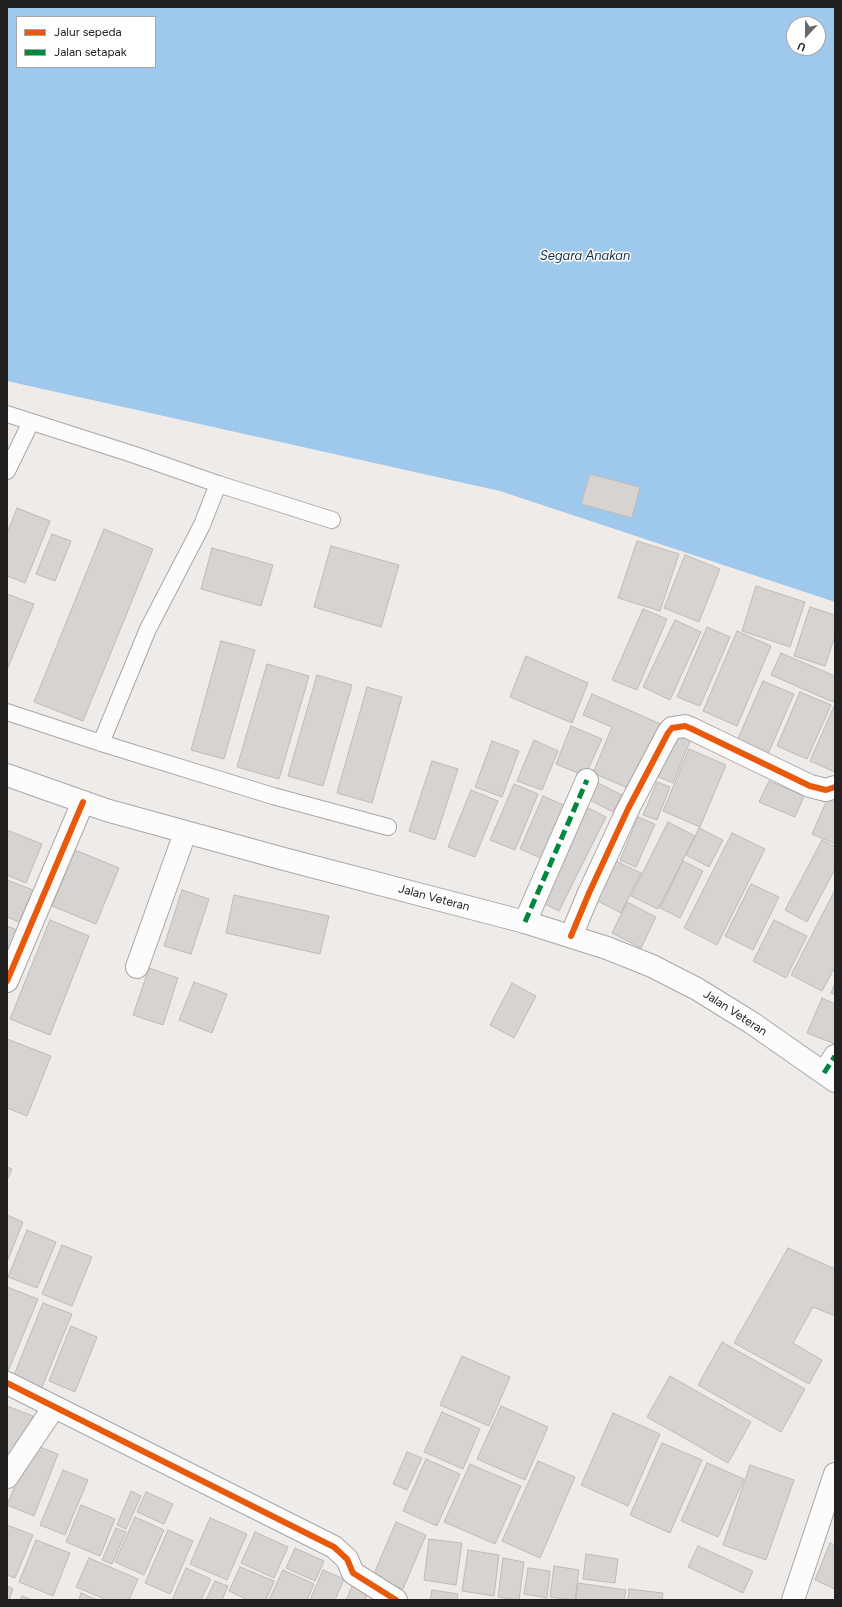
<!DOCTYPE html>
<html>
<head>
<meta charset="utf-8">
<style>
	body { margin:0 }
	#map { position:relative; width:842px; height:1607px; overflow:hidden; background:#eeebe8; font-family:Figtree,sans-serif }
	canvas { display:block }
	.frame { position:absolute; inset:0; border:8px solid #23211f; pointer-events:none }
	.legend { position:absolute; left:16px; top:16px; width:140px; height:52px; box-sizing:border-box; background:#fff; border:1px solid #a7a6a5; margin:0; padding:5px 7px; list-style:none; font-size:12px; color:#23211f }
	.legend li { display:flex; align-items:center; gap:8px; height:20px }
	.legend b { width:20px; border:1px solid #a7a6a5 }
	.north { position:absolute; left:786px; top:16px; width:40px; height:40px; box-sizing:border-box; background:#fff; border:1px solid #a7a6a5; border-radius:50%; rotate:202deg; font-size:11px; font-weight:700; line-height:16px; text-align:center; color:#23211f }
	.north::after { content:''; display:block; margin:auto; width:14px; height:18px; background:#6a6865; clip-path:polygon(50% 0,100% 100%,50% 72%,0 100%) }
</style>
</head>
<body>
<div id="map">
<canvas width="842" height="1607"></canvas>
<div class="frame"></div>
<ul class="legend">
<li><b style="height:5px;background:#e8590c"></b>Jalur sepeda</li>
<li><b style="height:5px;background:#00873e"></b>Jalan setapak</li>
</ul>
<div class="north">U</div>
</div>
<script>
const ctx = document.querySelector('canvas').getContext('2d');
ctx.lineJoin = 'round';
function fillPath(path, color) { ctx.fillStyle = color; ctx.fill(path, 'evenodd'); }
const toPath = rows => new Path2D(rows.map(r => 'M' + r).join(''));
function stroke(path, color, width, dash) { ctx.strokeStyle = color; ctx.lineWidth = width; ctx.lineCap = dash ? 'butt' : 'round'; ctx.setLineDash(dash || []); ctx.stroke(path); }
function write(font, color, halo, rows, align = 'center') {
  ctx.font = font + ' Figtree,sans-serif'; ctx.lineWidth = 3; ctx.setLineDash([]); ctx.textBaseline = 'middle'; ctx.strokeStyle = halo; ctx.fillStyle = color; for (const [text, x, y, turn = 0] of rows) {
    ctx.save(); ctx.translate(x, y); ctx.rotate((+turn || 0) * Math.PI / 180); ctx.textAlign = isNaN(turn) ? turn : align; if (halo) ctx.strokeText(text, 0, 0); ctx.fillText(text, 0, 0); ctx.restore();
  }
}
fillPath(toPath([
	[7,7,835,7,835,602,500,491,7,381],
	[17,17,155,17,155,67,17,67],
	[794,24,818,24,818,48,794,48]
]), '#9ec8ec');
const building = toPath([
	[590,474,640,487,632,518,581,504,590,474],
	[17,508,50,521,25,583,7,576,7,533,17,508],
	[104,529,153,549,83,721,34,702,104,529],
	[52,534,71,541,55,581,36,574,52,534],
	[637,541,679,554,660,611,618,598,637,541],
	[331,546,399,565,381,627,314,607,331,546],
	[212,548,273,565,261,606,201,589,212,548],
	[685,555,720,569,699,622,664,608,685,555],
	[756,586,805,602,790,647,742,631,756,586],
	[7,594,34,604,7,670,7,594],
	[810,607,835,615,835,636,825,666,794,656,810,607],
	[643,609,667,619,637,690,612,680,643,609],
	[675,620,701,632,670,700,643,687,675,620],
	[707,627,730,637,700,706,677,697,707,627],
	[737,631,771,646,737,726,703,711,737,631],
	[221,641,255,650,224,759,191,750,221,641],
	[781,653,835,676,835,697,833,702,771,675,781,653],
	[526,656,588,683,572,723,510,697,526,656],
	[267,664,309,676,279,779,237,767,267,664],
	[317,675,352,685,323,786,288,776,317,675],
	[763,681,794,694,768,754,737,741,763,681],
	[367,687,402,697,372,803,337,793,367,687],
	[800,692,831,705,807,759,777,746,800,692],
	[592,694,663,725,635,791,593,773,612,727,583,715,592,694],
	[835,704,835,772,810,761,835,704],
	[571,726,602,739,585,776,556,764,571,726],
	[677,733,691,739,673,783,658,777,677,733],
	[534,740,558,751,542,790,517,781,534,740],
	[492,741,519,751,502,797,475,787,492,741],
	[689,749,726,765,700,827,663,811,689,749],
	[432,761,458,769,435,840,409,831,432,761],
	[594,781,622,795,613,812,586,798,594,781],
	[769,781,804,796,795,817,759,802,769,781],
	[657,782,670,787,657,820,643,815,657,782],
	[514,784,538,794,515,850,490,840,514,784],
	[471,790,498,801,475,857,448,847,471,790],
	[830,793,835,795,835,844,812,834,830,793],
	[543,796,568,807,545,860,520,849,543,796],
	[586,807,606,817,559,911,539,901,586,807],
	[638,817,655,824,636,867,620,860,638,817],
	[668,822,695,836,658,909,631,896,668,822],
	[699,828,723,840,709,867,686,855,699,828],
	[7,830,42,844,26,883,7,875,7,830],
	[732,833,765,849,717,945,684,928,732,833],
	[822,840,835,847,835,869,807,922,785,910,822,840],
	[75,850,119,868,96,924,52,906,75,850],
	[612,859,641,873,621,913,592,898,612,859],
	[683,861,703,871,680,918,660,908,683,861],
	[7,880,33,890,19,922,7,917,7,880],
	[751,884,779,897,753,950,725,936,751,884],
	[182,890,209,899,191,954,164,946,182,890],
	[835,890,835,967,822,991,791,975,835,890],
	[234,895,329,916,320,954,226,933,234,895],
	[627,902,656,917,641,948,612,933,627,902],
	[50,920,89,936,50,1035,10,1019,50,920],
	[774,920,807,936,786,978,753,961,774,920],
	[7,926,22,932,7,969,7,926],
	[149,968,178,978,163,1025,133,1015,149,968],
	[194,982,227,994,212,1033,179,1020,194,982],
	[512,983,536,996,514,1038,490,1025,512,983],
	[835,983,835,995,831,993,835,983],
	[822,998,835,1004,835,1044,807,1033,822,998],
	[7,1039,51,1056,27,1116,7,1108,7,1039],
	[7,1167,12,1169,7,1180,7,1167],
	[7,1215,23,1222,7,1262,7,1215],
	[27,1230,56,1242,37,1288,8,1277,27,1230],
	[62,1245,92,1257,72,1306,42,1294,62,1245],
	[788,1248,835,1269,835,1316,813,1307,793,1343,822,1360,809,1384,734,1343,788,1248],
	[7,1287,38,1299,7,1374,7,1287],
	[43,1303,72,1314,40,1392,12,1380,43,1303],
	[71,1326,97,1337,75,1392,49,1381,71,1326],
	[722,1342,805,1389,781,1432,698,1385,722,1342],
	[462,1356,510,1377,489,1426,440,1405,462,1356],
	[670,1376,751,1422,728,1463,647,1417,670,1376],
	[7,1406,33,1416,14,1461,7,1458,7,1406],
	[501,1406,548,1427,525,1480,477,1459,501,1406],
	[442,1412,480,1429,463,1469,424,1452,442,1412],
	[613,1413,660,1434,628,1506,581,1485,613,1413],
	[662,1443,702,1460,670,1533,630,1515,662,1443],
	[32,1444,58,1454,34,1516,7,1505,32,1444],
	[407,1452,422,1458,407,1490,393,1484,407,1452],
	[426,1459,460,1474,437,1526,403,1511,426,1459],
	[538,1461,575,1477,540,1558,502,1541,538,1461],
	[707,1463,744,1479,718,1537,681,1521,707,1463],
	[470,1464,521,1486,495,1544,444,1522,470,1464],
	[750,1465,794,1480,766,1560,723,1545,750,1465],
	[63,1470,88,1480,65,1535,40,1525,63,1470],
	[131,1491,141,1496,126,1529,117,1525,131,1491],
	[146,1492,173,1504,164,1524,137,1512,146,1492],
	[81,1505,115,1519,100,1556,66,1542,81,1505],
	[135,1517,164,1530,144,1575,115,1562,135,1517],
	[210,1518,247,1534,227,1580,190,1564,210,1518],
	[396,1522,426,1535,403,1589,373,1576,396,1522],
	[7,1525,33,1535,15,1578,7,1575,7,1525],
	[116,1528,126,1532,112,1564,102,1560,116,1528],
	[168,1530,193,1541,170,1594,145,1583,168,1530],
	[255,1532,288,1547,274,1578,241,1563,255,1532],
	[429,1539,462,1543,456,1585,424,1580,429,1539],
	[36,1540,70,1553,53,1596,19,1582,36,1540],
	[830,1543,835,1545,835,1589,815,1580,830,1543],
	[698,1546,753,1571,743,1593,688,1567,698,1546],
	[295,1548,324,1561,315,1581,286,1568,295,1548],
	[468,1550,499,1555,494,1596,462,1591,468,1550],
	[586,1554,618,1559,615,1583,583,1579,586,1554],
	[89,1558,138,1579,129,1600,107,1600,76,1587,89,1558],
	[503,1558,524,1562,519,1600,498,1597,503,1558],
	[554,1566,579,1570,575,1600,550,1597,554,1566],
	[240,1567,274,1581,266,1600,248,1600,229,1591,240,1567],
	[186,1568,211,1579,201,1600,172,1600,186,1568],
	[528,1568,550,1571,547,1598,524,1594,528,1568],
	[283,1570,314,1584,307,1600,269,1600,283,1570],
	[323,1570,344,1579,335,1600,310,1600,323,1570],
	[215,1581,228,1586,222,1600,206,1600,215,1581],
	[578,1583,626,1590,624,1600,576,1600,578,1583],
	[353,1584,368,1591,365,1600,346,1600,353,1584],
	[7,1586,13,1589,9,1600,7,1600,7,1586],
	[629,1589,663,1593,662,1600,628,1600,629,1589],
	[432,1590,458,1594,457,1600,430,1600,432,1590],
	[81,1593,97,1600,79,1600,81,1593],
	[22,1596,33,1600,20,1600,22,1596]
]);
fillPath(building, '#d6d3d1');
stroke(building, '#bdbbb9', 1);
const service = toPath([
	[7,414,132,454,218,484,202,525,148,629,101,743],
	[7,471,31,422],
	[218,484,332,520],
	[7,712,101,743,273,796,388,827]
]);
const minor = toPath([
	[525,922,587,780],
	[571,936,589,893,628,809,668,733,672,728,685,726,692,729,810,786,826,790,835,787],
	[137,967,185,833],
	[7,981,83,802],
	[824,1073,835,1056],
	[7,1383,334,1547,347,1559,353,1573,396,1600],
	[7,1477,54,1407]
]);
const secondary = toPath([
	[7,775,106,810,284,859,525,922,607,948,652,966,697,989,752,1023,835,1081],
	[793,1600,835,1474]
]);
stroke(service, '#a9a7a5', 18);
stroke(minor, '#a9a7a5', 24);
stroke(secondary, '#a9a7a5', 24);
stroke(service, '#fcfcfc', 16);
stroke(minor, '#fcfcfc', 22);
stroke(secondary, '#fcfcfc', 22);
stroke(toPath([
	[525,922,587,780],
	[824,1073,835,1056]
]), '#00873e', 5, [10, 5]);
stroke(toPath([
	[571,936,589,893,628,809,668,733,672,728,685,726,692,729,810,786,826,790,835,787],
	[7,981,83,802],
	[7,1383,334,1547,347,1559,353,1573,396,1600]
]), '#e8590c', 6);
write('12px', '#23211f', '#fff', [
	["Jalan Veteran",434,898,15],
	["Jalan Veteran",735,1013,33]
]);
write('italic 13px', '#112b41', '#fff', [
	["Segara Anakan",585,256]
]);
</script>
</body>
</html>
